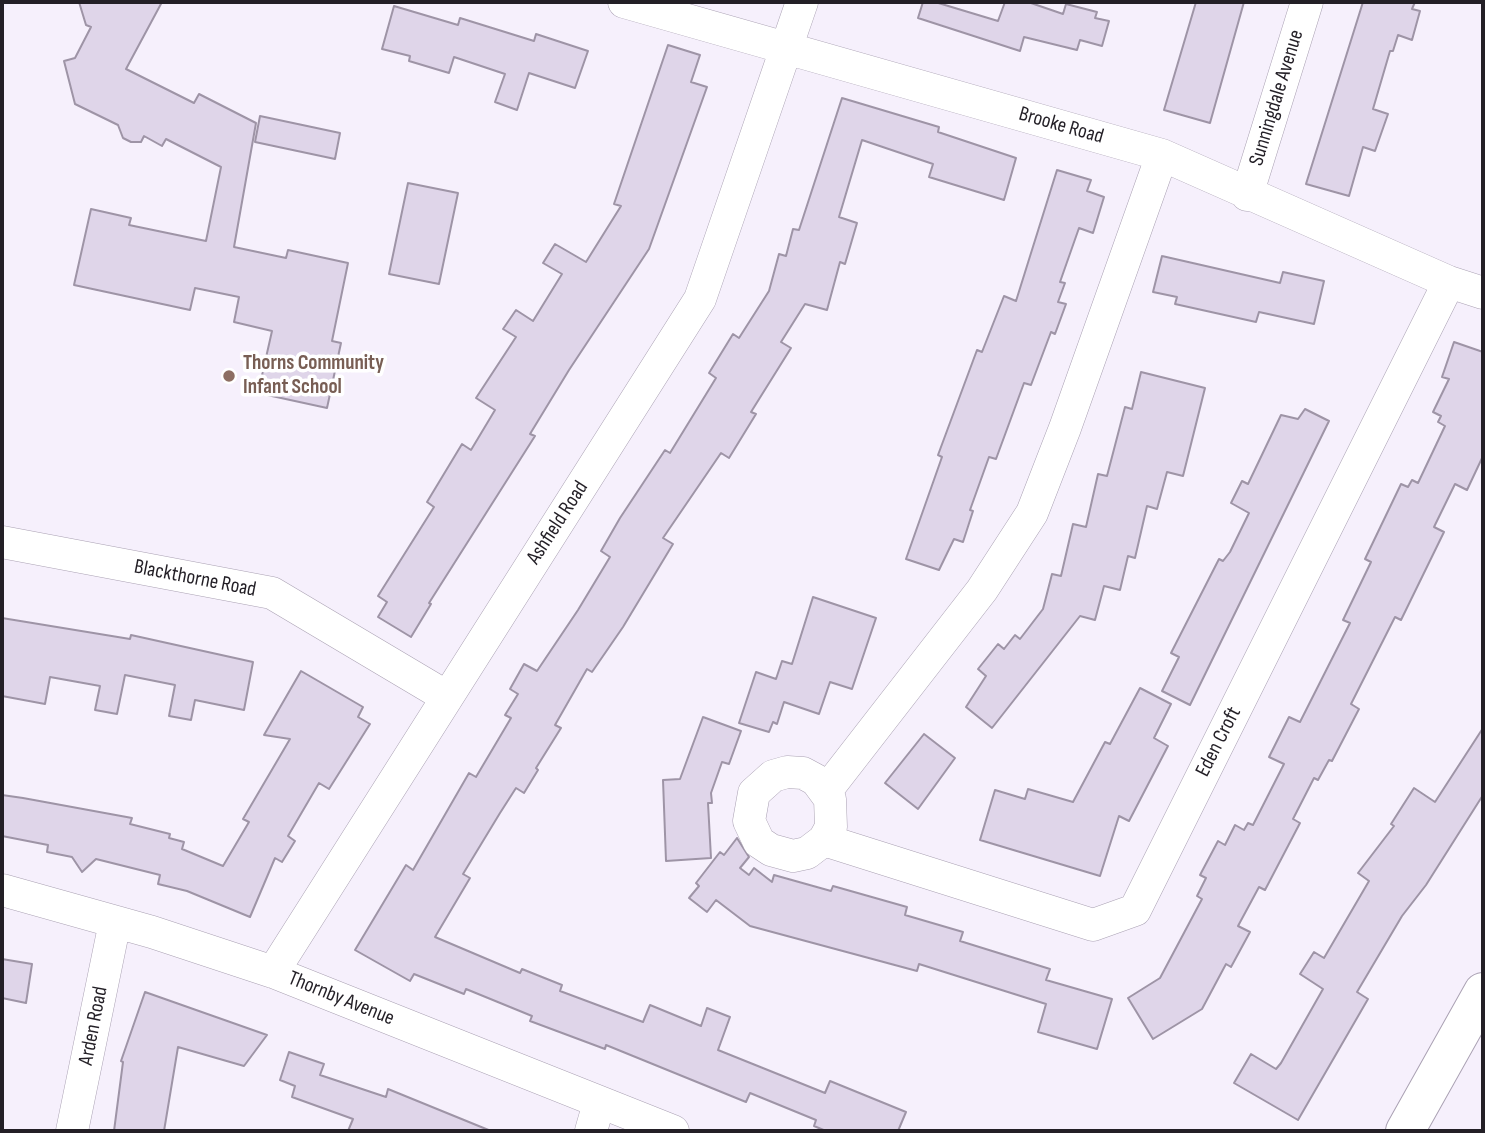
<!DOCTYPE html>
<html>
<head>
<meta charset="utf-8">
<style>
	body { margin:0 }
	#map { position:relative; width:1485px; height:1133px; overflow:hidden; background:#f6f0fc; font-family:"Sofia Sans Condensed",sans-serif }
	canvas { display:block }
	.frame { position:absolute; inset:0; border:4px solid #231f26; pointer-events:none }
</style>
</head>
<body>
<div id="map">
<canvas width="1485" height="1133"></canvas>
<div class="frame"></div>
</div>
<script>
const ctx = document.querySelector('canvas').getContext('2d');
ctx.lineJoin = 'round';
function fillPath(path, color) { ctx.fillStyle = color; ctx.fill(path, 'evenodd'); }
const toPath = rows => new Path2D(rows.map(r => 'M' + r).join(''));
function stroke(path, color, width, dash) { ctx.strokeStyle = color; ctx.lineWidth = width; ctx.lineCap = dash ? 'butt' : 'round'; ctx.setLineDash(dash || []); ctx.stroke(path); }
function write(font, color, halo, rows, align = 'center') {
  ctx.font = font + ' "Sofia Sans Condensed",sans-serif'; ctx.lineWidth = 7; ctx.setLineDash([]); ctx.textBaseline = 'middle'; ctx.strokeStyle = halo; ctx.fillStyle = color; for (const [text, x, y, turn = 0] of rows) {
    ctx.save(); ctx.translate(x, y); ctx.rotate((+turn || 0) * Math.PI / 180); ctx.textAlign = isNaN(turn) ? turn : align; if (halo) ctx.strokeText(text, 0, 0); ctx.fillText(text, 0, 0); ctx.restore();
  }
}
const building = toPath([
	[79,2,162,2,126,69,194,103,199,94,256,123,234,247,286,258,288,250,348,263,332,341,341,343,327,408,258,393,272,331,234,322,239,297,195,288,190,310,74,285,91,209,131,218,129,225,206,241,221,167,166,139,162,146,144,136,141,142,131,142,123,138,118,125,75,104,64,61,75,58,91,27,86,25,79,2],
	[923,2,935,2,998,21,1005,2,1028,2,1063,14,1066,4,1097,12,1095,18,1109,21,1102,46,1080,40,1077,50,1024,37,1020,51,918,18,923,2],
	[1196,2,1244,2,1210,123,1164,110,1196,2],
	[1363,2,1415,2,1412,9,1420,11,1412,40,1398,35,1393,51,1390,51,1373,109,1388,114,1375,151,1363,147,1349,196,1306,184,1363,2],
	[394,6,458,25,460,18,534,41,536,34,588,51,575,88,529,73,517,110,495,102,505,74,454,57,449,73,409,61,410,56,382,49,394,6],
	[668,45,700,55,691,82,707,87,649,249,569,370,530,434,535,436,429,603,431,604,411,637,378,617,387,602,378,596,434,507,427,502,462,444,471,450,495,410,476,398,516,337,503,329,516,310,533,321,562,274,543,263,555,244,586,262,621,206,614,204,668,45],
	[842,98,939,127,938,132,1016,158,1004,200,929,177,933,164,862,140,839,217,857,223,845,264,840,262,827,310,805,304,781,342,791,348,751,412,756,414,729,458,721,453,663,538,673,544,623,627,592,672,587,669,555,725,561,728,536,768,538,770,524,793,516,788,500,813,463,874,470,878,435,937,520,973,522,969,562,985,560,991,643,1022,650,1005,701,1026,707,1008,730,1017,718,1050,825,1093,830,1081,906,1112,898,1131,826,1131,814,1126,816,1120,750,1093,746,1102,606,1045,605,1049,530,1021,532,1016,466,989,464,994,414,974,410,981,355,950,406,865,413,870,469,773,476,777,511,718,505,715,518,694,510,689,524,664,537,671,578,610,610,557,601,551,620,518,665,450,670,453,716,378,709,373,733,334,739,338,769,291,779,254,786,256,793,229,799,230,842,98],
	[260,116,340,133,335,159,255,142,260,116],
	[1057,170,1091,180,1087,191,1104,197,1093,233,1079,228,1060,282,1065,283,1058,302,1066,304,1055,334,1051,332,1031,385,1024,383,996,459,989,457,970,510,973,511,963,542,954,539,939,570,906,559,942,457,938,455,977,350,982,352,1004,296,1016,301,1057,170],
	[408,183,458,193,439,284,389,274,408,183],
	[1162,256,1280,283,1283,272,1324,281,1314,324,1259,312,1256,322,1175,304,1177,297,1153,292,1162,256],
	[1454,342,1483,352,1483,456,1467,490,1455,484,1434,527,1444,532,1401,620,1395,617,1351,704,1359,709,1332,761,1329,760,1318,780,1314,778,1293,819,1300,823,1265,890,1259,887,1238,926,1250,932,1231,967,1226,964,1202,1009,1153,1039,1128,998,1160,978,1202,899,1197,896,1206,878,1200,875,1218,841,1225,845,1235,825,1244,830,1248,823,1253,825,1284,764,1269,757,1289,717,1300,722,1350,623,1343,620,1371,562,1365,559,1401,484,1408,487,1412,480,1418,483,1445,426,1438,422,1441,416,1433,412,1449,379,1442,377,1454,342],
	[1141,372,1205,388,1183,476,1167,472,1157,509,1147,506,1135,558,1128,556,1120,590,1104,586,1095,620,1080,616,992,728,966,707,986,676,978,669,998,644,1004,649,1015,635,1020,639,1043,609,1052,574,1061,576,1073,524,1086,527,1098,474,1107,476,1125,407,1132,409,1141,372],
	[1305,409,1329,421,1190,705,1162,691,1179,657,1171,653,1219,559,1223,561,1230,552,1249,513,1231,503,1242,481,1248,484,1281,415,1298,419,1305,409],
	[813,597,876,618,852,689,830,682,819,714,784,702,777,724,773,722,769,732,739,723,756,672,776,679,782,661,792,664,813,597],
	[2,618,130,639,131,635,253,662,244,710,195,700,191,720,169,716,175,685,125,675,117,714,95,710,100,686,50,677,45,704,2,696,2,618],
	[301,671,363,707,358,717,370,724,329,789,319,783,288,836,295,841,282,862,275,858,250,917,187,891,158,884,160,875,96,859,82,872,72,857,47,852,48,845,2,836,2,795,23,798,132,818,130,824,170,834,169,838,184,842,182,849,223,866,249,822,243,819,290,739,264,735,301,671],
	[1140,688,1171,704,1154,738,1168,746,1129,821,1119,816,1100,876,980,840,995,790,1025,799,1028,789,1073,802,1105,742,1110,744,1140,688],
	[703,717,741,731,729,764,722,762,711,793,712,803,708,803,711,858,666,861,663,780,680,779,703,717],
	[1483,728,1483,795,1426,885,1402,916,1357,992,1368,999,1298,1120,1234,1083,1251,1054,1276,1069,1281,1063,1323,989,1300,974,1314,952,1324,958,1369,881,1358,873,1394,826,1391,824,1414,788,1435,802,1483,728],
	[924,734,955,758,918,809,885,783,924,734],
	[737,838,749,857,740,868,749,875,754,868,772,882,774,875,831,891,833,886,907,907,905,915,963,932,960,941,1050,969,1046,980,1112,999,1097,1049,1038,1032,1046,1004,919,964,917,971,750,926,716,900,707,912,689,898,699,886,696,883,720,852,724,855,737,838],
	[2,959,32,964,26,1003,2,998,2,959],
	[145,992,267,1035,244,1066,178,1047,164,1131,114,1131,123,1062,121,1061,145,992],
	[289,1052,324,1064,320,1075,386,1097,388,1089,491,1131,348,1131,353,1119,292,1097,295,1086,280,1080,289,1052]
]);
fillPath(building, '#dfd5e9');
stroke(building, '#9e94a6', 2);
const minor = toPath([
	[624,2,1162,155,1449,282,1483,293],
	[1247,195,1307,2],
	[2,542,272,593,447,697],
	[826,791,982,590,1032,513,1065,428,1162,155],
	[824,840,807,853,793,856,771,850,759,842,749,821,754,793,773,776,787,772,803,773,816,780,830,799,831,827,824,840,1093,925,1135,910,1449,282],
	[2,890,152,932,273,972,673,1131],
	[273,972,700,299,802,2],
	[72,1131,115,922],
	[591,1131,599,1103]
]);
const tertiary = toPath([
	[1405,1131,1483,992]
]);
stroke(minor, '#aaa1b3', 33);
stroke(tertiary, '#aaa1b3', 40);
stroke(minor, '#fff', 32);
stroke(tertiary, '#fff', 38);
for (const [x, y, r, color] of [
	[229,376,7,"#8d6e63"]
]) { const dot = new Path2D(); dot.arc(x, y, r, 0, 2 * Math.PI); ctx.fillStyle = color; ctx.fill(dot); stroke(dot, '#fff', 2.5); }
write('21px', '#231f26', '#fff', [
	["Sunningdale Avenue",1277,98,-73],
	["Brooke Road",1061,126,16],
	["Ashfield Road",558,523,-57],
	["Blackthorne Road",195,579,11],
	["Eden Croft",1219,742,-63],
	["Thornby Avenue",341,999,22],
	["Arden Road",94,1026,-79]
]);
write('bold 21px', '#785e54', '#fff', [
	["Thorns Community",243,364],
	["Infant School",243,388]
], 'left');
</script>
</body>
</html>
